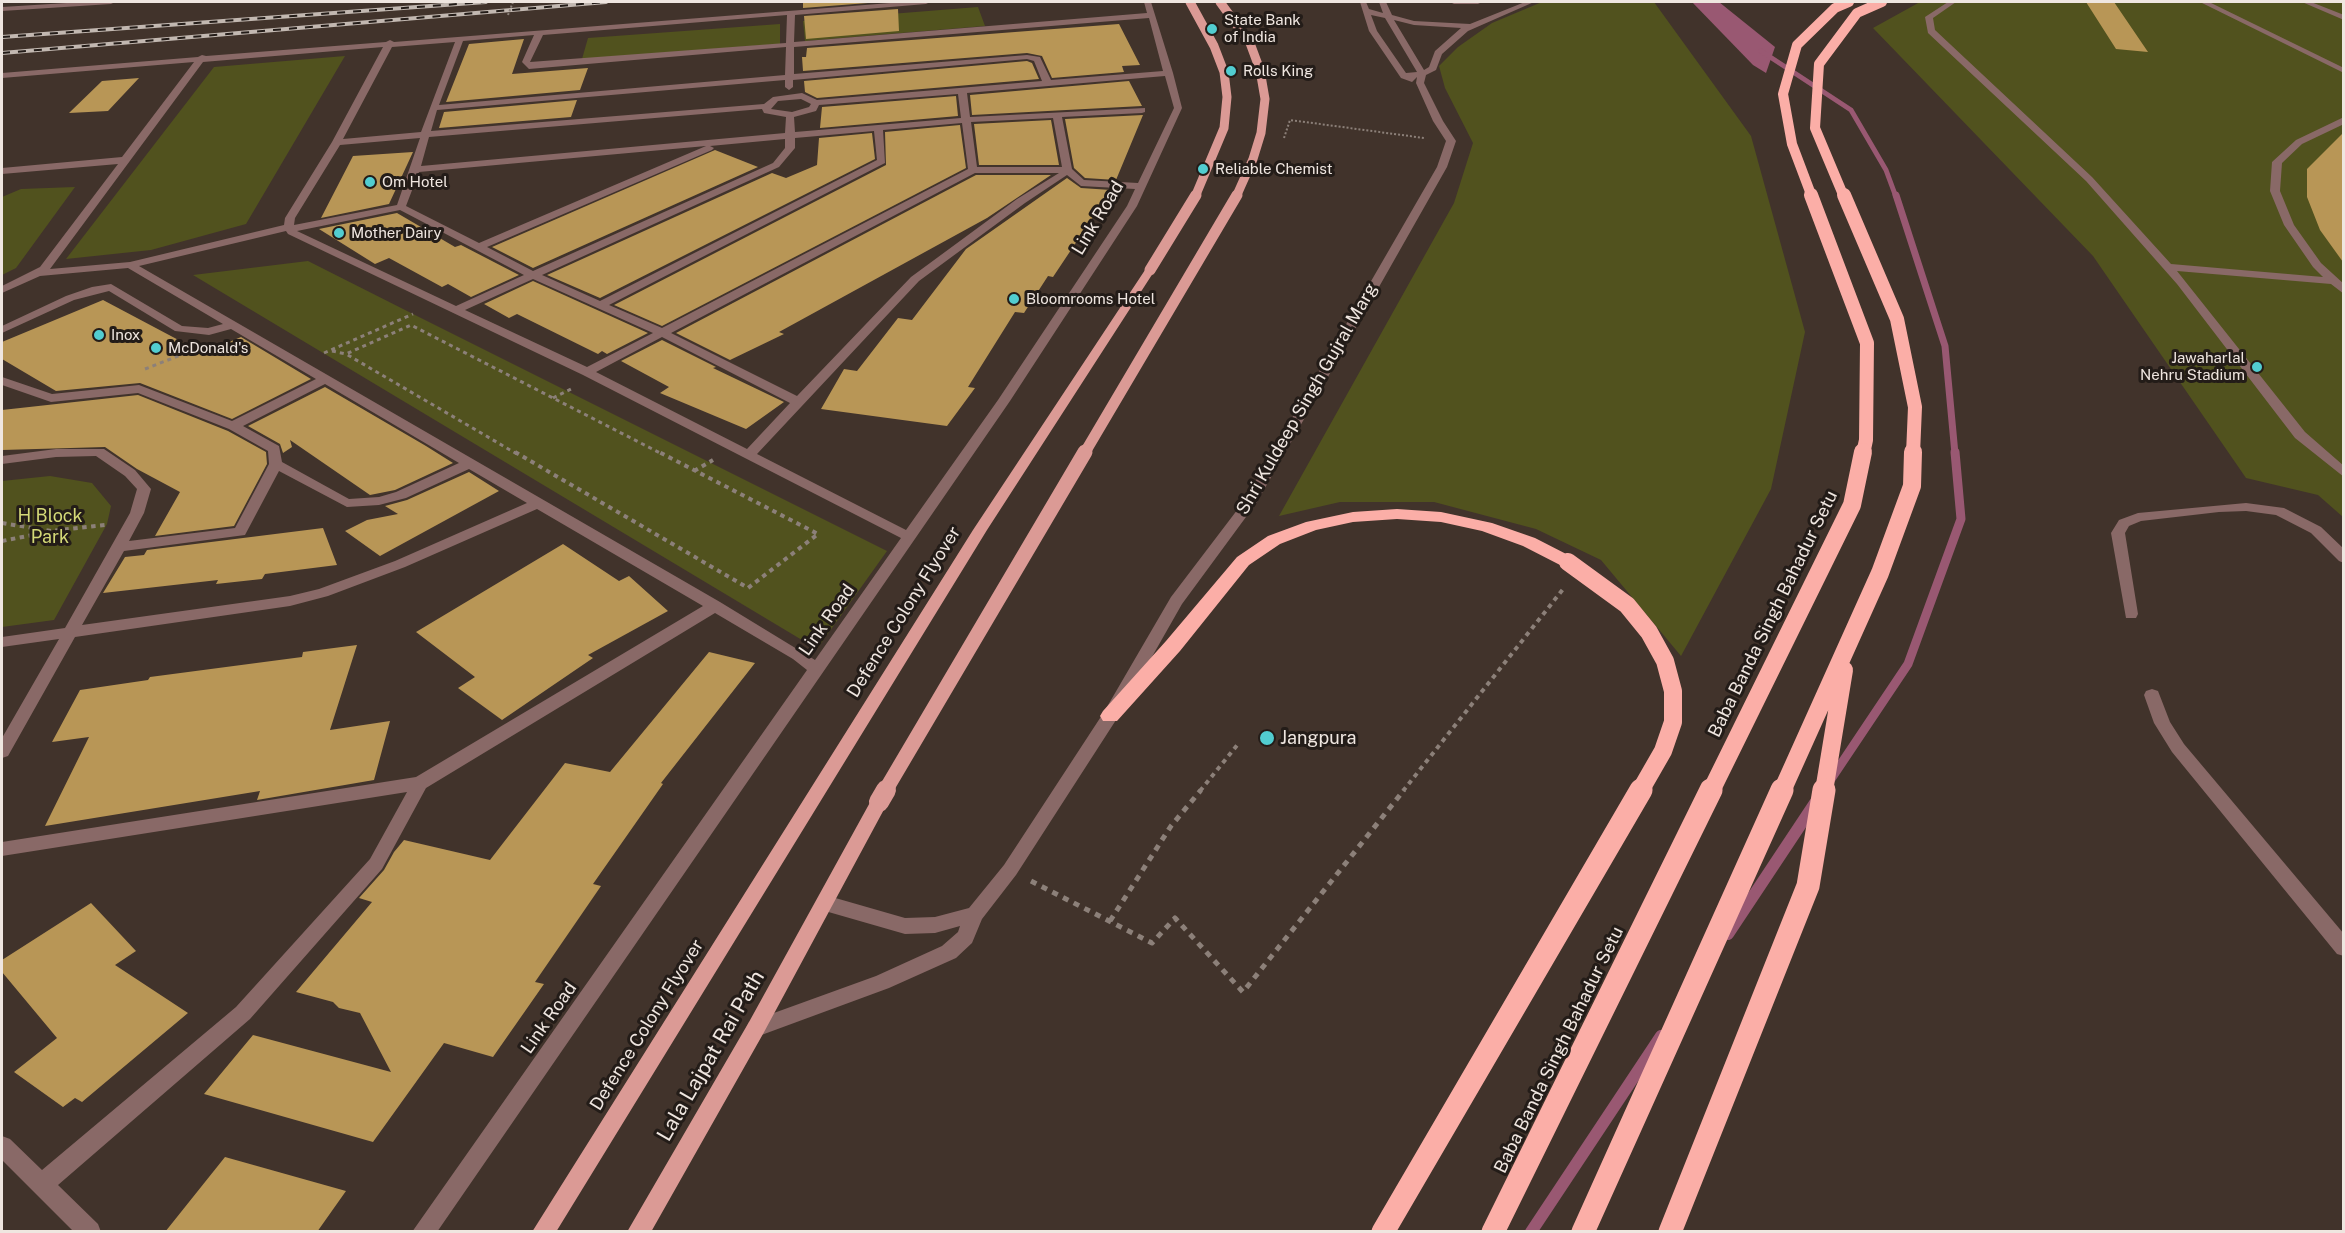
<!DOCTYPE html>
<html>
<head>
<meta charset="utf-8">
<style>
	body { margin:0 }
	#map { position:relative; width:2345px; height:1233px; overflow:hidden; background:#41332b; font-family:"Public Sans",sans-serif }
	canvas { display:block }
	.frame { position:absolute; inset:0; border:3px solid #efe6e0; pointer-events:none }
</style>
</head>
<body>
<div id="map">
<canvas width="2345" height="1233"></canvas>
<div class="frame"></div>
</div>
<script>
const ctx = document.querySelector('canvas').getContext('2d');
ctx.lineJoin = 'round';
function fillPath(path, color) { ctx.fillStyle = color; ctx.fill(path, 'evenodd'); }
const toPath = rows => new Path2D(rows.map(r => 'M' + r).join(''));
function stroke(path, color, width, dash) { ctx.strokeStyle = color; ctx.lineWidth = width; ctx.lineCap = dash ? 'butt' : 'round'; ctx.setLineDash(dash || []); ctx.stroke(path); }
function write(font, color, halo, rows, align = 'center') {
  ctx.font = font + ' "Public Sans",sans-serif'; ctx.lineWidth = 6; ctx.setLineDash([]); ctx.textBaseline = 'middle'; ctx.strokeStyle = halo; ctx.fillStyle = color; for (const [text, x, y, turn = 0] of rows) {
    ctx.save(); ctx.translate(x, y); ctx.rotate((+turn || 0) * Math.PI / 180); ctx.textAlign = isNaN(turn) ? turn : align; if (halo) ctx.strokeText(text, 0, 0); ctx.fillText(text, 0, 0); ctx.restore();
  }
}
fillPath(toPath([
	[1542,2,1654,2,1751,136,1805,332,1771,489,1681,656,1601,560,1536,529,1434,502,1340,502,1279,516,1454,203,1473,143,1445,88,1439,66,1458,47,1492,23],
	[1920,2,2343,2,2343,517,2318,495,2246,478,2093,256,1873,28],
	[978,7,985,26,805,41,803,21],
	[780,24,780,44,582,59,588,38],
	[345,56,246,224,151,250,66,259,214,67],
	[75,187,16,268,2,275,2,197,21,189],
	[308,261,413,314,887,551,817,649,193,275],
	[50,476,92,483,111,506,107,524,54,620,2,627,2,481]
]), '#51521e');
fillPath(toPath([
	[1692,2,1719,2,1775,47,1766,73,1753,65]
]), '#995872');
stroke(toPath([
	[1761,51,1851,110,1886,170,1896,197]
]), '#995872', 5);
stroke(toPath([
	[1896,195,1945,346,1955,454]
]), '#995872', 7);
stroke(toPath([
	[1829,782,1908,664,1961,519,1955,452]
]), '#995872', 9);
stroke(toPath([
	[1728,934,1815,803],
	[1531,1232,1661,1036]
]), '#995872', 12);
fillPath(toPath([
	[803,2,881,2,803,8],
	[2086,2,2114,2,2148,52,2116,49],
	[898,9,899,31,806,39,804,16],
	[1119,24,1140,65,1122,66,1124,72,1052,78,1042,56,1027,53,803,71,802,57,806,57,807,48],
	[524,39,512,74,588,68,580,90,446,102,469,44],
	[1027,61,1032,63,1039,79,817,98,805,92,804,81],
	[139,78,108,111,69,113,102,81],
	[1129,81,1142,106,972,115,970,95],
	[956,96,958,116,820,128,822,107],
	[577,100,571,117,439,128,444,112],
	[1143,115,1116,180,1085,178,1074,168,1065,119],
	[1051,120,1059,165,979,165,974,124],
	[960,125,966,168,662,326,614,305,886,165,885,132],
	[872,133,875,159,600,298,547,275,772,173,786,178,817,165,819,138],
	[2343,133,2343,262,2320,230,2307,197,2307,169],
	[715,150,758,167,533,268,492,247],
	[413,152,389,204,321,218,353,156],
	[976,175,1051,175,987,218,779,332,784,334,730,360,676,333],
	[1067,178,1081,188,1111,190,1053,277,1048,276,1024,313,1015,312,968,387,975,388,947,426,821,409,844,369,857,371,898,318,912,320,966,249],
	[397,213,455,247,461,245,519,275,471,297,448,284,442,287,389,258,375,264,319,229],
	[533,281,648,333,607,354,602,351,598,354,517,314,509,318,484,304],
	[103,300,203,353,241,337,311,379,232,419,140,383,56,391,2,359,2,342],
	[662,340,716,367,713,368,784,402,746,429,660,393,669,387,621,361],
	[325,387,426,446,453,463,395,490,370,495,290,440,292,447,283,453,280,444,248,426],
	[138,395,228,431,266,452,267,464,234,526,155,536,180,492,137,469,105,447,2,450,2,410],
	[469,472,499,491,380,556,345,531,367,520,398,514,385,506,407,500],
	[323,528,337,565,265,574,262,579,216,584,218,580,103,593,125,557,144,555,147,550],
	[563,544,619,581,629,576,668,611,588,655,593,658,502,720,458,688,475,677,416,632],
	[357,645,330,730,390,721,374,780,257,800,260,791,45,826,89,737,52,742,80,690,148,680,150,677,302,657,303,652],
	[709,652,755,663,661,783,663,784,593,884,601,886,535,982,544,984,493,1057,444,1043,373,1142,204,1094,253,1035,391,1072,360,1013,339,1008,333,1002,296,992,372,902,359,898,384,870,394,852,404,840,490,860,565,763,610,772],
	[91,903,136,951,115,965,188,1013,82,1102,75,1098,63,1107,14,1072,57,1038,2,972,2,960],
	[225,1157,346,1191,317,1232,165,1232]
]), '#b89656');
stroke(toPath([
	[1284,138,1290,120,1424,138]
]), '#8c8079', 2, [2, 2]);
stroke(toPath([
	[332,351,346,354],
	[324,353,413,314],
	[145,369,191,351],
	[553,398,573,388],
	[517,454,346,354,411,325,662,454]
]), '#8c8079', 3, [4, 4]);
stroke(toPath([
	[515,452,748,588,818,534,659,452],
	[694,471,713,460],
	[2,523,51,531,105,525],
	[2,541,48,532],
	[1200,791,1239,743],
	[1403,791,1564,588]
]), '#8c8079', 4, [4.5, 4.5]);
stroke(toPath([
	[1031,881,1152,943,1175,918,1243,992,1404,790],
	[1110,921,1171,826,1201,790]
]), '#8c8079', 5, [6, 6]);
fillPath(toPath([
	[83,2,115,2,111,4,2,11,2,7,83,2],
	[903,2,930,2,926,4,795,15,794,42,1147,13,1144,2,1151,2,1173,73,1182,108,1137,206,1010,401,437,1232,412,1232,807,670,793,659,715,613,426,788,382,869,250,1019,58,1185,98,1224,101,1232,74,1232,2,1160,2,1136,10,1139,42,1170,236,1007,370,859,407,792,2,856,2,842,416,777,703,606,537,509,405,567,328,596,290,606,75,637,8,756,2,758,2,738,59,639,2,647,2,637,65,628,130,513,137,489,125,476,96,456,56,457,2,464,2,456,56,449,104,449,135,470,151,489,144,513,129,541,235,528,269,464,268,451,229,429,138,393,51,402,2,385,2,377,52,394,139,385,232,421,316,379,231,329,209,335,175,331,109,291,74,300,2,333,2,326,66,296,92,287,111,284,182,326,208,328,223,324,128,268,40,276,2,293,2,286,40,267,118,164,2,174,2,168,122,157,194,62,2,78,2,73,198,57,202,55,206,56,386,42,390,40,394,42,903,2],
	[787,15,786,43,530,62,543,35,787,15],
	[1149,18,1163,71,1051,80,1040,57,1027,55,794,74,794,47,1149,18],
	[534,35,522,62,529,69,786,47,785,75,439,105,463,41,534,35],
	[455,42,421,132,343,139,392,47,455,42],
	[383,47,332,142,285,218,284,225,130,262,50,269,203,62,383,47],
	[1027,59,1034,61,1042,81,817,100,802,93,773,97,764,104,431,131,437,110,785,80,785,87,789,90,793,87,793,80,1027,59],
	[1165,76,1174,108,1138,183,1084,180,1072,169,1062,117,1142,113,1145,112,1145,108,970,117,967,93,1165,76],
	[958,94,961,118,795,132,794,117,816,111,819,105,958,94],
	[801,99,811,104,809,107,792,112,771,109,778,101,801,99],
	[762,109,764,113,786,117,785,133,421,166,429,137,762,109],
	[1053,118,1062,167,977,167,971,122,1053,118],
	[962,123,968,169,662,328,609,305,885,163,883,130,962,123],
	[874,131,877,160,600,301,542,275,779,167,795,148,795,138,874,131],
	[420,138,397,205,294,225,295,218,340,145,420,138],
	[785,139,785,148,773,163,533,271,487,247,712,150,714,148,710,146,785,139],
	[706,146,479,243,406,206,419,172,706,146],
	[975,173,1059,173,1017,199,911,277,797,396,671,333,975,173],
	[1067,175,1081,186,1135,189,1127,206,998,400,906,530,757,454,919,281,1025,203,1067,175],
	[400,210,524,275,456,306,297,231,400,210],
	[286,231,288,234,583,375,901,538,815,660,720,602,139,266,286,231],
	[533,279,653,333,587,367,465,310,533,279],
	[662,337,790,403,747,449,596,372,662,337],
	[325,384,459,463,396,492,379,497,349,499,282,462,279,446,243,426,325,384],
	[469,469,527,503,395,561,319,589,290,596,82,625,124,551,245,535,279,471,347,507,379,505,406,498,469,469],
	[1360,2,1366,2,1369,9,1383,13,1379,2,1386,2,1392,15,1414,21,1470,24,1525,2,1534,2,1468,31,1442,54,1436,70,1426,75,1424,83,1443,121,1456,141,1447,167,1257,502,1182,604,1116,720,1016,875,982,919,972,943,956,958,889,988,756,1037,749,1034,746,1028,749,1022,876,976,942,946,958,932,960,926,935,933,905,934,825,911,818,908,816,903,818,898,825,895,905,918,935,917,969,908,1004,865,1104,712,1171,597,1244,501,1437,167,1446,141,1433,121,1416,83,1417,77,1412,82,1401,78,1369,31,1360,2],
	[1371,15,1385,18,1417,72,1406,73,1377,31,1371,15],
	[1394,20,1414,25,1461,28,1435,51,1429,67,1424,70,1394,20],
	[1450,2,1482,2,1478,4,1454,4,1450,2],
	[1948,2,1956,2,1933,18,1935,30,2092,177,2171,264,2323,277,2313,267,2284,225,2270,191,2272,162,2296,140,2344,117,2344,124,2302,144,2282,163,2280,191,2294,225,2321,263,2344,284,2344,294,2331,284,2177,271,2305,432,2344,466,2344,477,2295,438,2177,284,2086,181,1928,33,1925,17,1948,2],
	[2200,2,2209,2,2344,68,2344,73,2200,2],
	[2302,2,2311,2,2344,15,2344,20,2302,2],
	[2246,503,2284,508,2321,527,2344,549,2344,563,2339,561,2311,533,2276,515,2246,511,2219,512,2141,521,2129,526,2125,533,2138,614,2136,618,2126,618,2111,533,2119,520,2138,513,2246,503],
	[2152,689,2158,691,2170,722,2184,744,2344,934,2344,956,2337,954,2172,752,2154,723,2144,695,2146,691,2152,689]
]), '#896967');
fillPath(toPath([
	[1150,267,1155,270,987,530,556,1232,532,1232,973,530,1145,270,1150,267],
	[879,795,885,797,888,802,763,1034,651,1232,627,1232,749,1022,873,797,879,795]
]), '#db9a95');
fillPath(toPath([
	[1397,509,1441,512,1492,523,1535,538,1574,558,1577,562,1574,566,1562,566,1523,546,1482,531,1441,522,1397,519,1353,522,1316,530,1280,544,1249,565,1180,651,1117,721,1103,721,1100,716,1103,711,1166,641,1237,557,1268,536,1306,522,1353,512,1397,509]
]), '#fbaea7');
const rail = toPath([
	[2,37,486,2],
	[2,53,606,2]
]);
stroke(rail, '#c2b8b1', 4);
stroke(rail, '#231c18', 2, [8]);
stroke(toPath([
	[508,15,513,2]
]), '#8c8079', 2, [2, 2]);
stroke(toPath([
	[1190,2,1214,46,1224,72,1227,97,1224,128,1195,197],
	[1220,2,1250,43,1260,70,1265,99,1261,133,1253,159,1236,197]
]), '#db9a95', 9);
stroke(toPath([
	[1150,270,1196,195],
	[1084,454,1237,195]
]), '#db9a95', 11);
stroke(toPath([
	[885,791,1085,452]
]), '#db9a95', 15);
stroke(toPath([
	[879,802,886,790]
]), '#db9a95', 20);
stroke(toPath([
	[1812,197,1792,144,1783,94,1797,45,1835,8,1849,2],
	[1844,197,1815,128,1819,64,1857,13,1882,2]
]), '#fbaea7', 10);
stroke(toPath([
	[1811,195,1867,343,1866,440,1863,454],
	[1844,195,1897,319,1915,407,1913,454]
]), '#fbaea7', 14);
stroke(toPath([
	[1568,562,1627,605,1649,632,1665,661,1673,691,1673,722,1663,751,1640,791],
	[1711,791,1852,505,1863,452],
	[1782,791,1880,573,1912,486,1913,452],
	[1824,791,1844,670]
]), '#fbaea7', 18);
stroke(toPath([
	[1383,1232,1641,790],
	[1493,1232,1711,790],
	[1583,1232,1782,790],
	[1670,1232,1808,886,1824,790]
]), '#fbaea7', 23);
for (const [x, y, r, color] of [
	[1212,29,6,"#52cdd0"],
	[1231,71,6,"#52cdd0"],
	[1203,169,6,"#52cdd0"],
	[370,182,6,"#52cdd0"],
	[339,233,6,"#52cdd0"],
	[1014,299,6,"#52cdd0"],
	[99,335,6,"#52cdd0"],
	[156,348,6,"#52cdd0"],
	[2257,367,6,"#52cdd0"],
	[1267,738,8,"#52cdd0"]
]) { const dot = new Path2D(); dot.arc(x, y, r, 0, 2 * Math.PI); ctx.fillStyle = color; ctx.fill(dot); stroke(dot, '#231c18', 2); }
write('15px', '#efe6e0', '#231c18', [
	["State Bank",1224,20],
	["of India",1224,37],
	["Rolls King",1243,71],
	["Reliable Chemist",1215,169],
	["Om Hotel",382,182],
	["Mother Dairy",351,233],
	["Bloomrooms Hotel",1026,299],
	["Inox",111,335],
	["McDonald's",168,348],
	["Jawaharlal",2245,358,"right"],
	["Nehru Stadium",2245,375,"right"]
], 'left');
write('18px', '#efe6e0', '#231c18', [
	["Link Road",1098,218,-59],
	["Shri Kuldeep Singh Gujral Marg",1307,399,-60],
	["Defence Colony Flyover",904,612,-58],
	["Baba Banda Singh Bahadur Setu",1773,614,-64],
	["Link Road",827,620,-55],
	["Link Road",549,1018,-55],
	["Defence Colony Flyover",647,1025,-58],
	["Baba Banda Singh Bahadur Setu",1559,1050,-64]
]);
write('18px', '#d4d977', '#231c18', [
	["H Block",50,516],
	["Park",50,537]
]);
write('18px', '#efe6e0', '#231c18', [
	["Jangpura",1280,738]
], 'left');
write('21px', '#efe6e0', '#231c18', [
	["Lala Lajpat Rai Path",711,1056,-60]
]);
</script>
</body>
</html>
